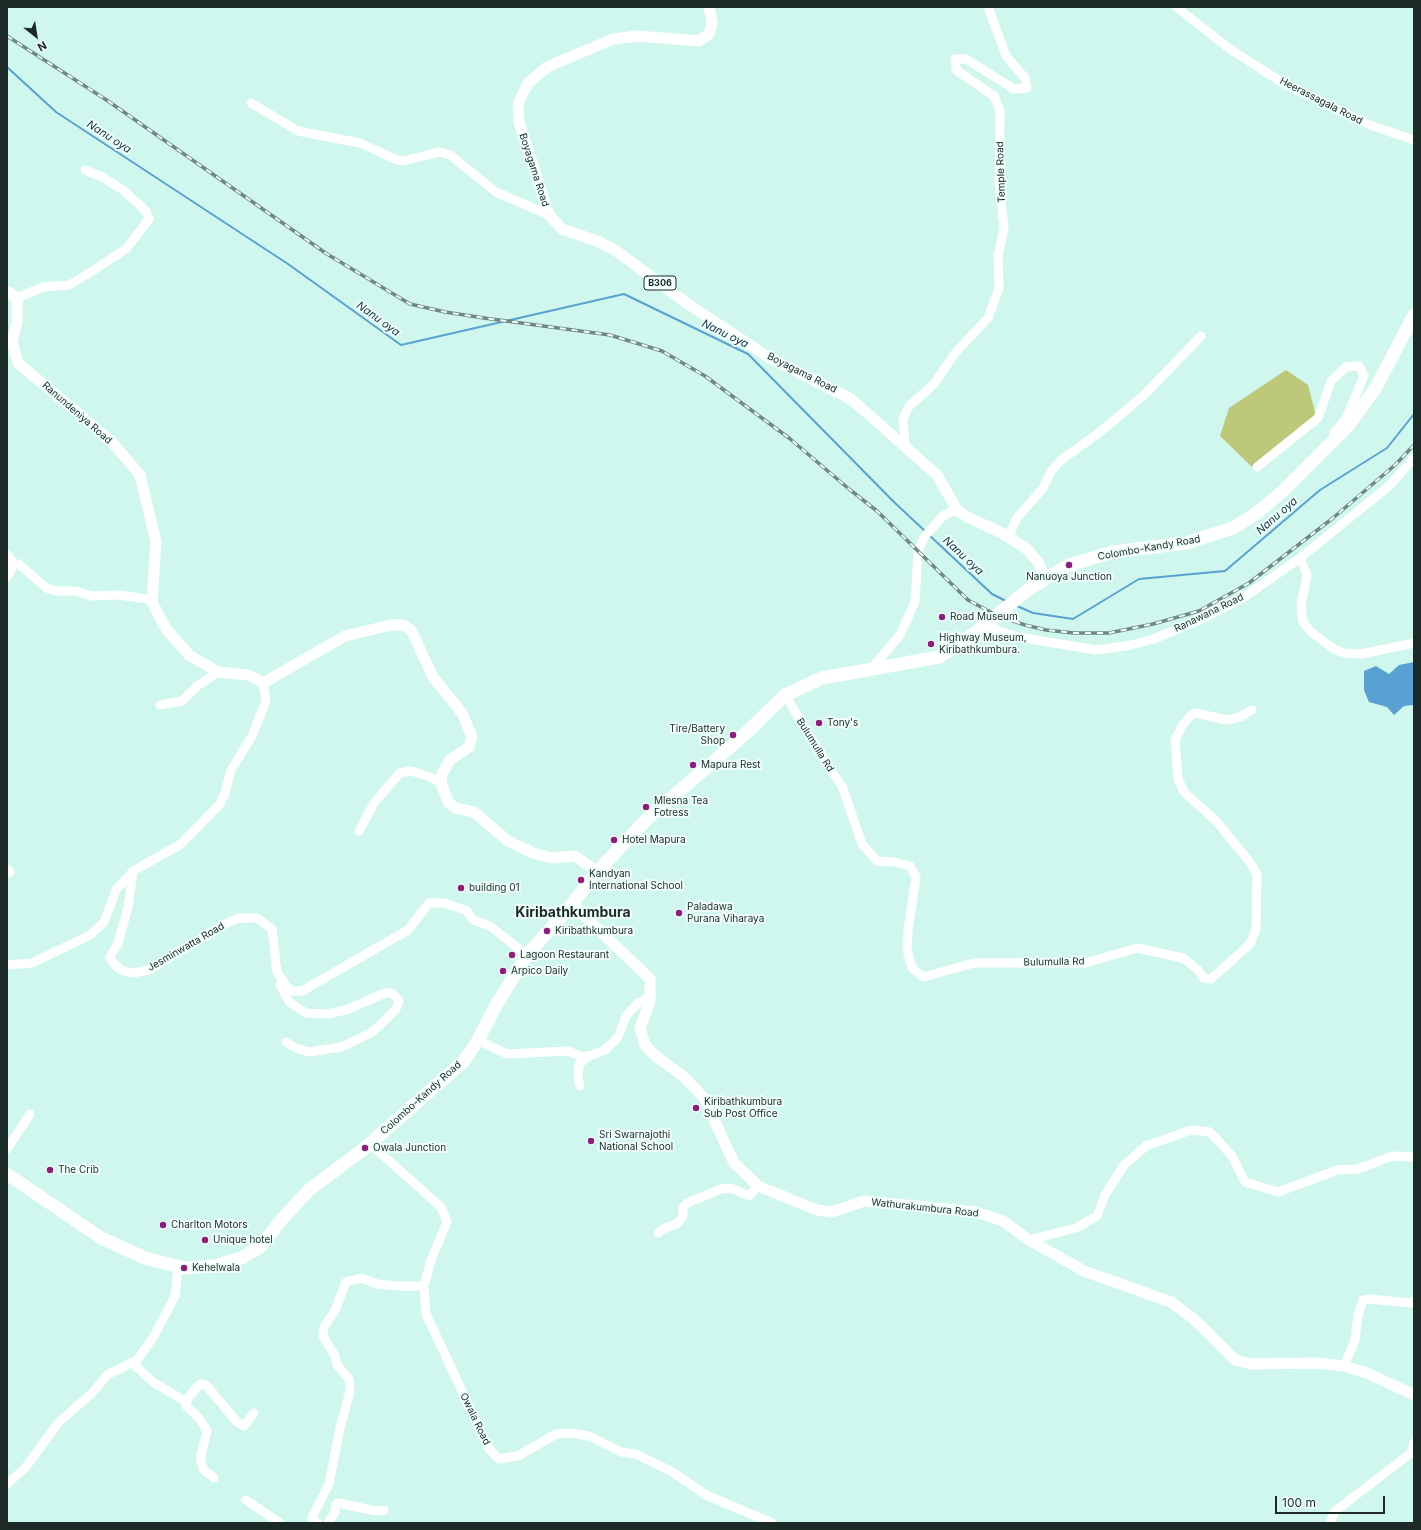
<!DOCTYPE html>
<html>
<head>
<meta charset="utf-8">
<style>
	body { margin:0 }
	#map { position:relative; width:1421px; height:1530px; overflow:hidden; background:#d0f7ed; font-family:Inter,sans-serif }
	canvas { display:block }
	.frame { position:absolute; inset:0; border:8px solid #1b2a27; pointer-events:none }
	.north { position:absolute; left:16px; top:16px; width:40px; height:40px; -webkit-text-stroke:3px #effefa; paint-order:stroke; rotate:150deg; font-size:11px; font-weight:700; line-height:16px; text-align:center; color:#1b2a27 }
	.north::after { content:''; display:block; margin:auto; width:14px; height:18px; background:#1b2a27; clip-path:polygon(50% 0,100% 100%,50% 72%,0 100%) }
	.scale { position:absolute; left:1275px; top:1496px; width:110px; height:18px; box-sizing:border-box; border:2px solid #1b2a27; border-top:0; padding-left:5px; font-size:12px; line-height:14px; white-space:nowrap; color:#1b2a27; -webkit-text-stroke:3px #effefa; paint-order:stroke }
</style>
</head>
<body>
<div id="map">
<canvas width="1421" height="1530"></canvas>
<div class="frame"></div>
<div class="north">N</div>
<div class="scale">100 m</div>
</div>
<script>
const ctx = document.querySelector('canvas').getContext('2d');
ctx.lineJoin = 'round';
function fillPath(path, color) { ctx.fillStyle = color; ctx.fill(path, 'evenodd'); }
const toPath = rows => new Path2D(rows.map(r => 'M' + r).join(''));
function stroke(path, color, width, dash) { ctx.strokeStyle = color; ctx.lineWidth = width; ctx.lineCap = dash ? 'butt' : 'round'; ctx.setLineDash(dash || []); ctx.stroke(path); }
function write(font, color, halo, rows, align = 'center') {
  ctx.font = font + ' Inter,sans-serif'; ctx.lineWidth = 4; ctx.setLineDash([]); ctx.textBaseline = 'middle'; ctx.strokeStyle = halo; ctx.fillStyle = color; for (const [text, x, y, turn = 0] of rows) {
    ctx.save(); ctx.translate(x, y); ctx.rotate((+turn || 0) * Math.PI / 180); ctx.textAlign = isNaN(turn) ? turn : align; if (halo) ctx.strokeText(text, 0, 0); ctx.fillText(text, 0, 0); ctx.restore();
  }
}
fillPath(toPath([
	[1286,370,1308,385,1316,416,1252,467,1220,436,1229,408]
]), '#bec879');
fillPath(toPath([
	[1414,662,1414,705,1404,706,1394,715,1387,707,1369,702,1364,690,1364,671,1376,666,1389,674,1399,665]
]), '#5aa1d3');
stroke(toPath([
	[7,67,56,112,288,264,401,345,624,294,748,354,894,502,926,532],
	[929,535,992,594,1006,601],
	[1017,606,1033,613,1073,619,1139,579,1225,571,1320,490,1387,448,1414,414]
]), '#5aa1d3', 2);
stroke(toPath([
	[1176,7,1230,49,1286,85,1370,125,1414,140],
	[251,103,298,131,360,143,397,160,403,161,439,152,450,155,496,192,549,215],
	[17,298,43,287,69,285,91,272,127,248,149,219,146,211,123,190,102,177,85,170],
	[905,445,903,419,909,406,934,384,955,353,988,318,999,288,998,256,1004,228,999,184,1000,111,994,96,956,70,955,59,966,59,1014,89,1027,88,1025,78,1006,56,988,7],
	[1257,467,1318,418,1331,381,1346,367,1359,366,1364,376,1346,418,1334,433],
	[1008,537,1017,518,1043,488,1051,471,1061,460,1100,432,1144,395,1201,336],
	[7,554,14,564,19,564,46,588,56,591,76,591,91,596,118,595,148,599,152,602],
	[1300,558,1307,575,1301,605,1303,622,1311,632,1334,649,1344,653,1361,654,1414,643],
	[7,577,14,564],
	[986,623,997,630,1017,637,1097,650,1131,645,1154,639,1206,617,1243,598,1300,558,1389,486,1414,458],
	[872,668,900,635,915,602,918,552,924,537,944,515,957,510],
	[785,695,830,769,842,786,862,844,877,861,894,862,910,866,916,877,908,930,907,950,912,968,923,977,974,963,1085,963,1137,948,1183,958,1198,970,1204,978,1211,979,1250,944,1256,929,1257,874,1249,861,1216,821,1184,792,1178,779,1175,740,1182,726,1190,716,1195,713,1227,720,1240,717,1252,710],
	[160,705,182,701,197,686,218,672],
	[359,831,374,803,400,773,411,771,430,777,441,783],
	[7,869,10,872,7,873],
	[133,871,128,907,118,943,110,957,113,963,121,970,132,973,150,970,221,926,239,918,257,918,272,929,277,972,290,991,302,991,408,930,429,903,445,903,467,911,473,920,490,926,527,955],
	[7,965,32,963,90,935,104,922,116,890,133,871,181,844,219,805,225,793,231,770,252,736,266,701,263,683],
	[280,985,289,1002,306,1013,327,1014,346,1010,385,993,392,993,399,1001,396,1009,380,1025,369,1034,341,1047,309,1052,296,1048,286,1042],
	[478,1040,507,1054,568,1051,580,1056,589,1056],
	[580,1086,578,1078,579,1064,589,1056,605,1050,618,1037,626,1016,637,1004,651,996],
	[370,1144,441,1207,447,1222,431,1260,424,1286,426,1314,489,1449,499,1459,518,1456,556,1434,570,1433,589,1436,621,1452,636,1454,671,1471,706,1495,772,1523],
	[7,1149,30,1114],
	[658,1233,663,1229,678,1223,683,1216,683,1207,687,1203,721,1189,731,1188,749,1196,758,1186],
	[1029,1240,1076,1228,1097,1216,1105,1195,1124,1165,1146,1146,1191,1130,1210,1132,1232,1156,1245,1182,1278,1192,1337,1170,1358,1169,1392,1156,1414,1157],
	[131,1362,153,1382,183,1400,187,1399,200,1384,206,1385,237,1422,244,1426,254,1413],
	[1344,1366,1355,1340,1358,1315,1363,1300,1370,1299,1410,1303,1414,1301],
	[187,1399,186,1406,199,1418,207,1431,201,1455,201,1462,204,1470,214,1478],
	[7,1484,25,1468,59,1422,93,1392,107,1375,137,1360,154,1336,175,1296,178,1267],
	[246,1500,280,1523],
	[318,1523,313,1521,312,1517,329,1484,340,1428,350,1391,349,1379,337,1365,335,1356,323,1336,324,1327,335,1310,346,1282,361,1278,377,1284,398,1286,424,1286],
	[328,1523,335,1512,336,1504,338,1503,376,1511,384,1510],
	[1330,1523,1334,1512,1411,1453,1414,1443]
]), '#fff', 9);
stroke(toPath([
	[709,7,712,23,709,34,699,41,637,36,613,39,547,67,528,83,518,104,519,122,549,215,562,229,597,241,615,250,685,302,768,357,851,399,937,475,957,510,967,517,1002,533,1027,549,1038,562,1045,578],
	[7,291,17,298,17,322,12,342,18,363,111,441,140,475,156,542,152,602,166,629,189,655,218,672,248,675,263,683,345,636,391,625,403,625,411,630,433,677,462,713,472,737,469,747,450,760,442,774,441,783,448,802,455,808,474,812,508,841,533,853,552,858,575,856,597,872],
	[572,904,650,979,650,1001,640,1028,645,1045,658,1058,683,1076,704,1098,734,1163,758,1186,817,1210,832,1212,864,1201,976,1212,1003,1221,1029,1240,1084,1271,1171,1302,1194,1319,1235,1360,1251,1364,1316,1363,1344,1366,1367,1373,1414,1395]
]), '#fff', 11);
stroke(toPath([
	[7,1174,101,1238,145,1258,184,1268,215,1266,241,1258,260,1247,282,1219,310,1189,365,1148,464,1061,478,1040,495,1007,527,955,572,904,597,872,648,818,743,736,785,695,822,678,939,657,975,633,1029,589,1069,565,1113,552,1186,543,1233,528,1257,513,1283,491,1348,426,1375,389,1414,315]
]), '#fff', 13);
const rail = toPath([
	[7,36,108,101,327,254,410,304,445,312,484,318,610,335,662,351,705,376,789,438,849,489,877,511,968,600,996,615,1025,625,1046,630,1074,633,1109,633,1153,624,1199,611,1249,583,1333,518,1395,465,1414,445]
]);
stroke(rail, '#6f8983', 3.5);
stroke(rail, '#effefa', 2, [6]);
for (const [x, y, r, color] of [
	[1069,565,4,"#8f1d7e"],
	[942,617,4,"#8f1d7e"],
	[931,644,4,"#8f1d7e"],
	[819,723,4,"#8f1d7e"],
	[733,735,4,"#8f1d7e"],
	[693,765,4,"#8f1d7e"],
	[646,807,4,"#8f1d7e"],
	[614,840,4,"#8f1d7e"],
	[581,880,4,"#8f1d7e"],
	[461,888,4,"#8f1d7e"],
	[679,913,4,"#8f1d7e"],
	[547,931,4,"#8f1d7e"],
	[512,955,4,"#8f1d7e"],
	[503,971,4,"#8f1d7e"],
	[696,1108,4,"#8f1d7e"],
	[591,1141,4,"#8f1d7e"],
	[365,1148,4,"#8f1d7e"],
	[50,1170,4,"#8f1d7e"],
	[163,1225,4,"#8f1d7e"],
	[205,1240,4,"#8f1d7e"],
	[184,1268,4,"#8f1d7e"]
]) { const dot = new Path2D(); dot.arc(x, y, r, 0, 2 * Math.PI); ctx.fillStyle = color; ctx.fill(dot); stroke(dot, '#effefa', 1.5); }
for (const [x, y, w] of [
	[660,283,32]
]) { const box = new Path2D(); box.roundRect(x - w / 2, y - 7, w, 14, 3); ctx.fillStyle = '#effefa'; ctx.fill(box); stroke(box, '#1b2a27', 1); }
write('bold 9px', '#1b2a27', null, [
	["B306",660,283]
]);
write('10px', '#1b2a27', '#effefa', [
	["Heerassagala Road",1321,101,27],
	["Boyagama Road",534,170,72],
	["Temple Road",1001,172,-92],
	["Boyagama Road",802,373,27],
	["Ranundeniya Road",77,413,41],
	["Colombo-Kandy Road",1149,548,-10],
	["Ranawana Road",1209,613,-26],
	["Bulumulla Rd",815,745,58],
	["Jesminwatta Road",186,947,-30],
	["Bulumulla Rd",1054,962,-1],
	["Colombo-Kandy Road",421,1098,-42],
	["Wathurakumbura Road",925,1208,6],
	["Owala Road",475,1419,64]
]);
write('10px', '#1b2a27', '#effefa', [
	["Nanuoya Junction",1069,577,"center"],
	["Road Museum",950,617],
	["Highway Museum,",939,638],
	["Kiribathkumbura.",939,650],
	["Tony's",827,723],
	["Tire/Battery",725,729,"right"],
	["Shop",725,741,"right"],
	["Mapura Rest",701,765],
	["Mlesna Tea",654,801],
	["Fotress",654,813],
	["Hotel Mapura",622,840],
	["Kandyan",589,874],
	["International School",589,886],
	["building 01",469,888],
	["Paladawa",687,907],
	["Purana Viharaya",687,919],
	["Kiribathkumbura",555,931],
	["Lagoon Restaurant",520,955],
	["Arpico Daily",511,971],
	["Kiribathkumbura",704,1102],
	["Sub Post Office",704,1114],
	["Sri Swarnajothi",599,1135],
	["National School",599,1147],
	["Owala Junction",373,1148],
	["The Crib",58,1170],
	["Charlton Motors",171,1225],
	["Unique hotel",213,1240],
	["Kehelwala",192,1268]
], 'left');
write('italic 11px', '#133247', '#effefa', [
	["Nanu oya",109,137,33],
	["Nanu oya",378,319,36],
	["Nanu oya",725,334,26],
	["Nanu oya",1277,516,-41],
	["Nanu oya",963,556,43]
]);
write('bold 14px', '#1b2a27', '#effefa', [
	["Kiribathkumbura",573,913]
]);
</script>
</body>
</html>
